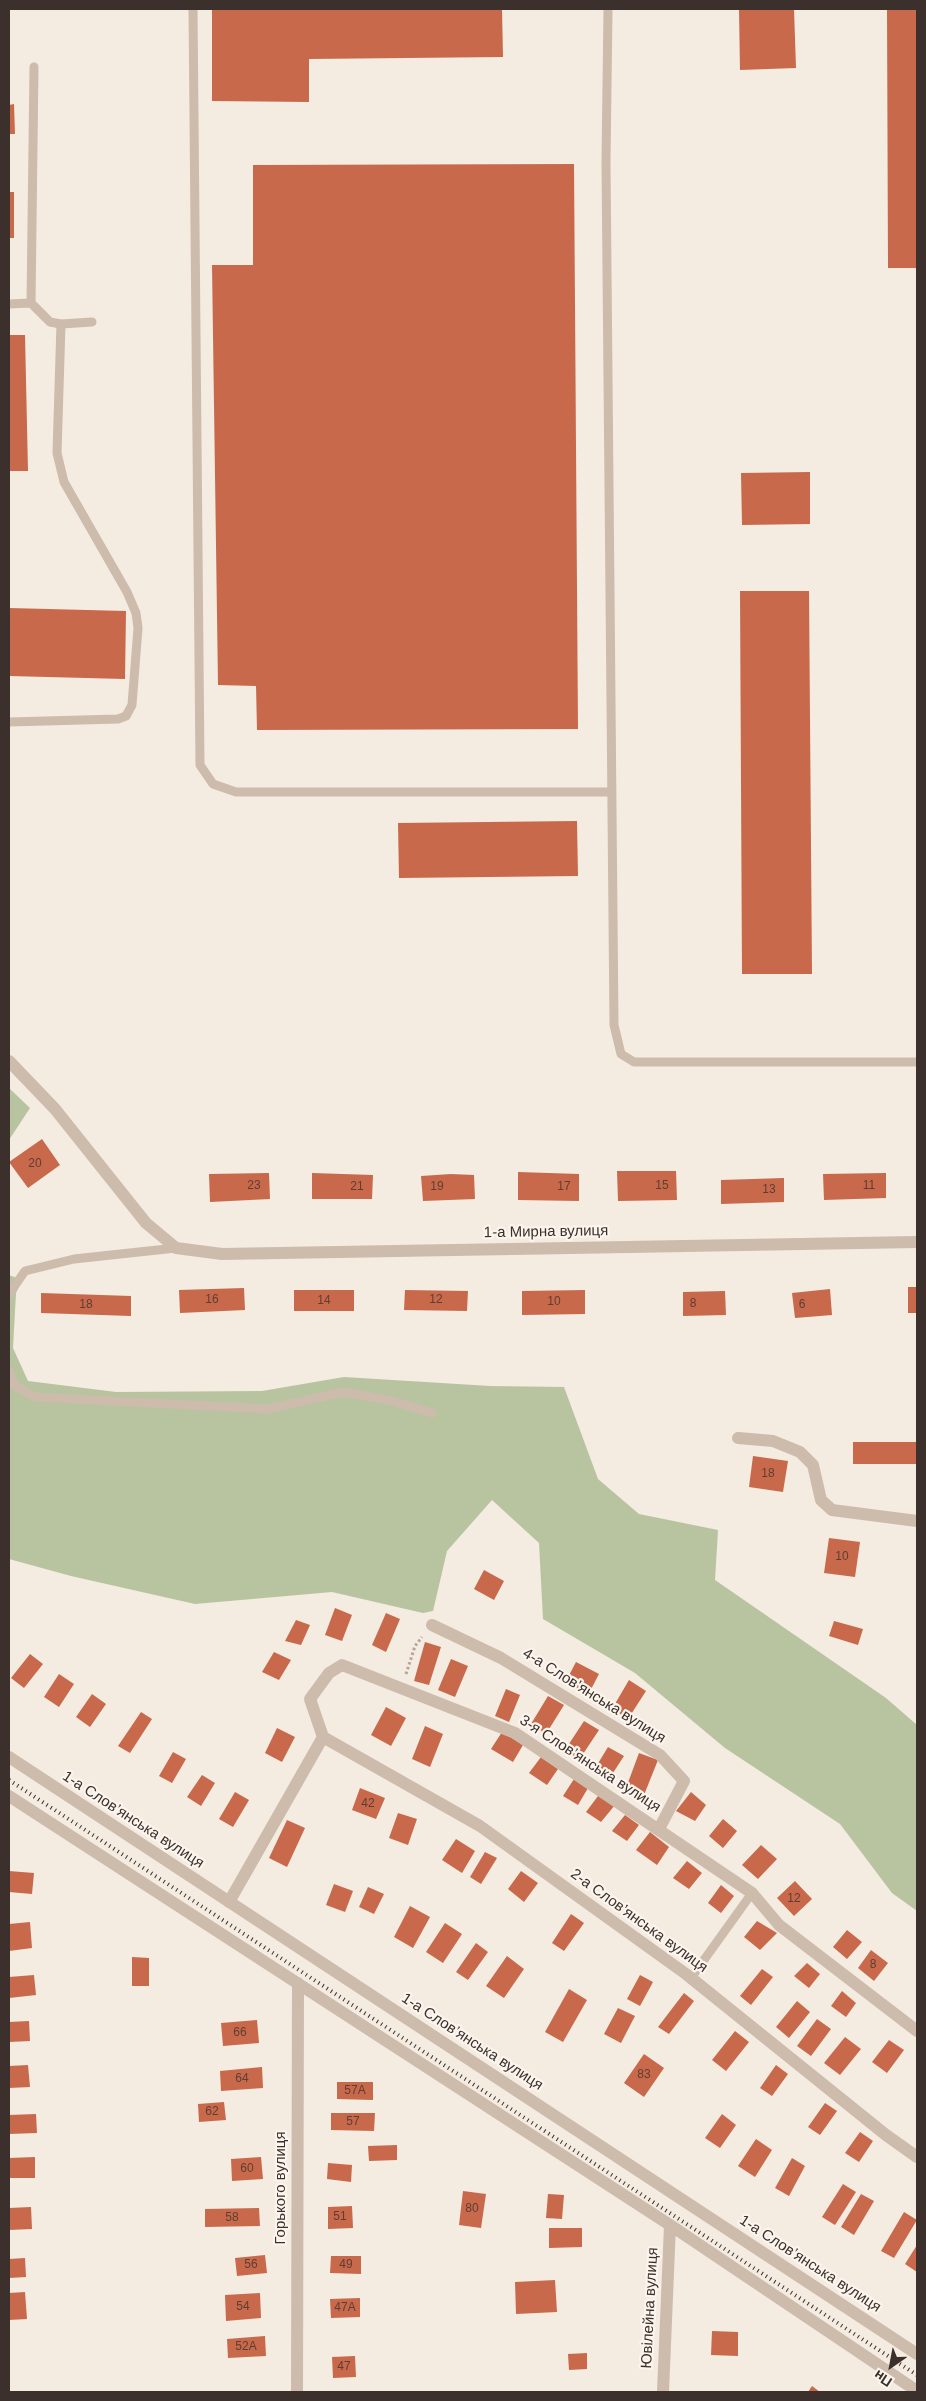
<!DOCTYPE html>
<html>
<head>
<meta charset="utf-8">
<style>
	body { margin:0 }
	#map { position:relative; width:926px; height:2401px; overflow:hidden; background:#f4ebe1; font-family:Helvetica,sans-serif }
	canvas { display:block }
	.frame { position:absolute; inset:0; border:10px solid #3b302b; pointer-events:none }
	.north { position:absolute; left:866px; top:2341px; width:50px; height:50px; -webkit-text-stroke:4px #fbf5ee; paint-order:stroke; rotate:213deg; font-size:14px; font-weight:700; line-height:20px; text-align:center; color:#3b302b }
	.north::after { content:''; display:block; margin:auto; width:18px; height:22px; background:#3b302b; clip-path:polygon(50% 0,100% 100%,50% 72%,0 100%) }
</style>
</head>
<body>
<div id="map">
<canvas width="926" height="2401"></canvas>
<div class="frame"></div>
<div class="north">Пн</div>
</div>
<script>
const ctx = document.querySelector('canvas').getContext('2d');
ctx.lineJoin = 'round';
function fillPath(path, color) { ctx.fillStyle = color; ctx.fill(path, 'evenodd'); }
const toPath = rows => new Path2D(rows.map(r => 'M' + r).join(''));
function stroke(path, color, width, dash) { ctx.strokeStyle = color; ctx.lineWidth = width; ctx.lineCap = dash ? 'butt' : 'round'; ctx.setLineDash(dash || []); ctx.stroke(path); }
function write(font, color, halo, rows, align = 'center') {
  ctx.font = font + ' Helvetica,sans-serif'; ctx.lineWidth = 4.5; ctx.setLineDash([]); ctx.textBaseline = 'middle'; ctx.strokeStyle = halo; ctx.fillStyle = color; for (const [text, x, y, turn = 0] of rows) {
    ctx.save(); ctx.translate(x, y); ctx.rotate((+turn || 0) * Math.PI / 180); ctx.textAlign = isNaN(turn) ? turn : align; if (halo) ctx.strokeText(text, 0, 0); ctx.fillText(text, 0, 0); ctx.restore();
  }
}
fillPath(toPath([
	[9,1088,30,1108,9,1140],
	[9,1275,22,1280,16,1293,13,1348,28,1381,116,1392,262,1391,344,1377,490,1386,564,1387,598,1479,639,1514,718,1530,715,1580,886,1698,917,1725,917,1911,892,1893,840,1824,725,1748,635,1673,543,1619,539,1543,492,1500,447,1551,433,1611,423,1613,332,1592,195,1604,71,1576,9,1559]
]), '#b8c4a0');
fillPath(toPath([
	[212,9,502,9,503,57,309,59,309,102,212,101],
	[739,9,794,9,796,68,740,70],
	[887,9,917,9,917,268,888,268],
	[14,104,15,134,9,134,9,105],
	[574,164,578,729,257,730,256,686,218,685,212,265,253,265,253,165],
	[9,192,14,192,14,238,9,238],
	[9,335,25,335,28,471,9,471],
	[810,472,810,524,742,525,741,473],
	[740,591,809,591,812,974,742,974],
	[9,608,126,611,125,679,9,676],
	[577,821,578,876,399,878,398,823],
	[42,1139,60,1165,28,1188,9,1162],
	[617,1171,676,1171,677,1200,618,1201],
	[518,1172,579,1174,579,1201,518,1200],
	[269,1173,270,1199,210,1202,209,1174],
	[312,1173,373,1175,372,1199,312,1199],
	[886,1173,886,1198,824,1200,823,1174],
	[451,1174,474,1175,475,1199,423,1201,421,1176],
	[784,1178,784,1202,721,1204,721,1180],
	[908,1287,917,1287,917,1313,908,1313],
	[244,1288,245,1310,180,1313,179,1290],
	[830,1289,832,1315,795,1318,792,1293],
	[294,1290,354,1290,354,1311,294,1311],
	[405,1290,468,1291,467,1311,404,1310],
	[585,1290,585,1314,522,1315,522,1291],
	[725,1291,726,1315,683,1316,683,1292],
	[41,1293,131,1296,131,1316,41,1313],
	[853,1442,917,1442,917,1464,853,1464],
	[753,1456,788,1461,783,1492,749,1487],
	[829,1538,860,1542,855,1577,824,1573],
	[484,1570,504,1581,494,1600,474,1589],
	[335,1608,352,1615,342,1641,325,1635],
	[386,1613,400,1619,386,1652,372,1645],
	[296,1620,310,1625,301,1645,285,1641],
	[834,1621,863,1629,858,1645,829,1636],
	[425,1642,441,1647,429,1685,414,1681],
	[274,1652,291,1660,279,1680,262,1672],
	[30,1654,43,1664,24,1688,11,1678],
	[451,1659,468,1666,455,1697,438,1690],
	[576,1662,599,1674,588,1695,565,1683],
	[59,1674,74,1684,59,1707,44,1697],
	[629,1680,646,1691,628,1719,612,1709],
	[506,1689,520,1695,509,1722,495,1716],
	[92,1694,106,1704,90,1727,76,1717],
	[548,1696,564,1705,546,1734,531,1724],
	[386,1707,406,1718,391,1746,371,1735],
	[141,1712,152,1719,130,1753,118,1746],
	[584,1721,599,1730,579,1760,565,1750],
	[425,1726,443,1734,430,1767,412,1759],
	[277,1728,295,1737,282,1762,265,1753],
	[502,1732,523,1745,513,1762,491,1749],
	[608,1747,624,1756,609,1779,594,1770],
	[173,1752,186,1759,172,1783,159,1776],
	[639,1753,658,1760,644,1795,626,1788],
	[541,1757,558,1769,547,1785,529,1773],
	[202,1775,215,1783,201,1806,187,1797],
	[574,1779,588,1788,578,1805,563,1796],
	[360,1788,385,1798,376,1819,352,1810],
	[235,1792,249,1800,233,1827,219,1819],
	[691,1792,706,1805,695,1821,676,1811],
	[598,1796,615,1805,601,1822,586,1812],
	[398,1813,417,1819,408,1845,389,1838],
	[625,1815,639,1825,627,1841,612,1831],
	[723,1819,737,1831,723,1848,709,1836],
	[287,1820,305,1828,287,1867,269,1858],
	[650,1832,669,1847,657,1865,636,1850],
	[456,1839,475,1851,462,1873,442,1860],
	[761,1845,777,1859,758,1879,742,1865],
	[485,1852,497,1858,481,1884,470,1877],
	[687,1861,702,1873,689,1889,673,1878],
	[9,1871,34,1873,32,1894,9,1892],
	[521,1871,538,1883,524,1902,508,1889],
	[795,1881,812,1899,794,1916,777,1898],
	[334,1884,353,1891,345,1912,326,1905],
	[721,1885,734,1896,721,1913,708,1903],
	[368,1887,384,1894,374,1914,359,1907],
	[410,1906,430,1917,413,1948,394,1937],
	[571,1914,584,1923,564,1951,552,1943],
	[757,1921,777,1933,760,1950,744,1937],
	[30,1922,32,1948,9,1951,9,1924],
	[445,1923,462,1934,443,1963,426,1952],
	[847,1930,862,1942,847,1959,833,1947],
	[476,1943,488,1952,468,1980,456,1972],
	[871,1950,888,1963,874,1981,858,1968],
	[507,1956,524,1969,504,1998,486,1986],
	[132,1957,149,1958,149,1986,132,1986],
	[807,1963,820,1974,809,1988,794,1976],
	[762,1969,773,1977,751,2005,740,1996],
	[34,1975,36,1995,9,1998,9,1977],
	[640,1975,653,1982,640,2006,627,1999],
	[569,1989,587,2000,563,2042,545,2032],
	[842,1991,856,2003,846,2017,831,2006],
	[684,1993,694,2001,669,2034,658,2027],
	[797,2001,810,2012,789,2038,776,2027],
	[618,2008,635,2016,621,2043,604,2034],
	[817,2019,831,2029,811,2056,797,2046],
	[257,2020,259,2043,223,2046,221,2023],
	[29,2021,30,2041,9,2042,9,2022],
	[735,2031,749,2042,726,2071,712,2060],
	[845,2037,861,2049,840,2075,824,2063],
	[889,2040,904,2050,887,2073,872,2062],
	[644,2054,664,2068,644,2097,624,2083],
	[28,2065,30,2087,9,2088,9,2066],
	[776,2065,788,2074,772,2096,760,2088],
	[262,2067,263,2088,221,2091,220,2071],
	[337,2082,373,2082,373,2100,337,2099],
	[224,2102,226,2120,199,2122,198,2104],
	[825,2103,837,2111,820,2135,808,2127],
	[331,2113,375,2113,374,2131,331,2130],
	[36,2114,37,2133,9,2134,9,2115],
	[722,2114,736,2125,720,2148,705,2138],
	[860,2132,873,2141,859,2162,845,2153],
	[756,2139,772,2150,755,2177,738,2166],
	[397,2145,397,2160,369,2161,368,2146],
	[35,2157,35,2178,9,2178,9,2158],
	[261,2157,263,2179,232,2181,231,2159],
	[792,2158,805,2166,789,2196,775,2188],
	[328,2163,352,2165,351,2182,327,2179],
	[843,2184,856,2192,835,2225,822,2217],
	[463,2191,486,2194,481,2228,459,2225],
	[548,2194,564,2195,562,2219,546,2218],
	[861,2194,874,2201,854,2235,841,2227],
	[352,2206,353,2228,328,2229,328,2207],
	[31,2207,32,2229,9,2230,9,2208],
	[259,2208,260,2226,205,2227,205,2209],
	[904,2212,917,2220,894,2258,881,2251],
	[549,2228,582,2228,582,2247,549,2248],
	[917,2245,917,2272,905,2264],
	[265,2255,267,2273,237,2276,235,2258],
	[331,2256,361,2256,361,2274,330,2273],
	[25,2258,26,2277,9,2278,9,2259],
	[555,2280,557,2312,516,2314,515,2282],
	[25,2292,27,2319,9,2320,9,2293],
	[260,2293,261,2318,226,2321,225,2295],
	[360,2298,360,2317,331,2318,330,2299],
	[712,2331,738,2332,738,2356,711,2355],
	[265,2336,266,2356,228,2358,227,2339],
	[587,2353,587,2369,569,2370,568,2354],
	[355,2356,356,2377,333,2378,332,2357],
	[812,2386,820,2392,808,2392]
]), '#c8694b');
stroke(toPath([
	[406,1674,415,1646,422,1637]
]), '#b9a596', 3, [2.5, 2.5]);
stroke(toPath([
	[193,9,200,765,213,784,236,792,612,792],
	[608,9,606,162,614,1025,621,1054,634,1062,917,1062],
	[31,303,50,322,61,324,92,322],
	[9,304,31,303,34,67],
	[9,722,118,719,126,716,132,705,138,628,136,613,127,592,64,482,57,453,61,324],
	[9,1294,25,1271,74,1259,176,1248],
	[9,1371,14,1385,35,1397,268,1409,343,1392,393,1401,432,1413],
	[691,1978,752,1893]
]), '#cdbbac', 9);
stroke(toPath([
	[9,1061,55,1109,146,1223,176,1248,222,1254,917,1242],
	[738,1438,773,1441,800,1452,813,1465,821,1500,832,1510,917,1521],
	[432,1625,501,1658,660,1755,684,1781,659,1829],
	[323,1737,480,1826,686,1974,886,2135,917,2157],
	[9,1757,917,2354],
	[9,1796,670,2225,917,2391],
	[229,1902,323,1737,310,1699,329,1673,342,1665,515,1733,752,1893,779,1925,917,2031],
	[297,2392,298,1983],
	[663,2392,670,2225]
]), '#cdbbac', 12);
stroke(toPath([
	[9,1780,917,2375]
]), '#3b302b', 4, [1, 4]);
write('12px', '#5e3e33', null, [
	["20",35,1164],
	["23",254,1186],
	["15",662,1186],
	["11",869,1186],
	["21",357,1187],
	["19",437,1187],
	["17",564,1187],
	["13",769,1190],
	["16",212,1300],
	["12",436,1300],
	["14",324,1301],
	["10",554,1302],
	["8",693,1304],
	["18",86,1305],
	["6",802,1305],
	["18",768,1474],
	["10",842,1557],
	["42",368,1804],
	["12",794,1899],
	["8",873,1965],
	["66",240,2033],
	["83",644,2075],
	["64",242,2079],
	["57А",355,2091],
	["62",212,2112],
	["57",353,2122],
	["60",247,2169],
	["80",472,2209],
	["51",340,2217],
	["58",232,2218],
	["56",251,2265],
	["49",346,2265],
	["54",243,2307],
	["47А",345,2308],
	["52А",246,2347],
	["47",344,2367]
]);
write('15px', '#3b302b', '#fbf5ee', [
	["1-а Мирна вулиця",546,1232,-1],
	["4-а Слов’янська вулиця",594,1696,32],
	["3-я Слов’янська вулиця",590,1764,33],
	["1-а Слов’янська вулиця",133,1820,33],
	["2-а Слов’янська вулиця",639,1921,36],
	["1-а Слов’янська вулиця",472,2042,33],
	["Горького вулиця",281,2188,-90],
	["1-а Слов’янська вулиця",810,2264,33],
	["Ювілейна вулиця",650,2308,-87]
]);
</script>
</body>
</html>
